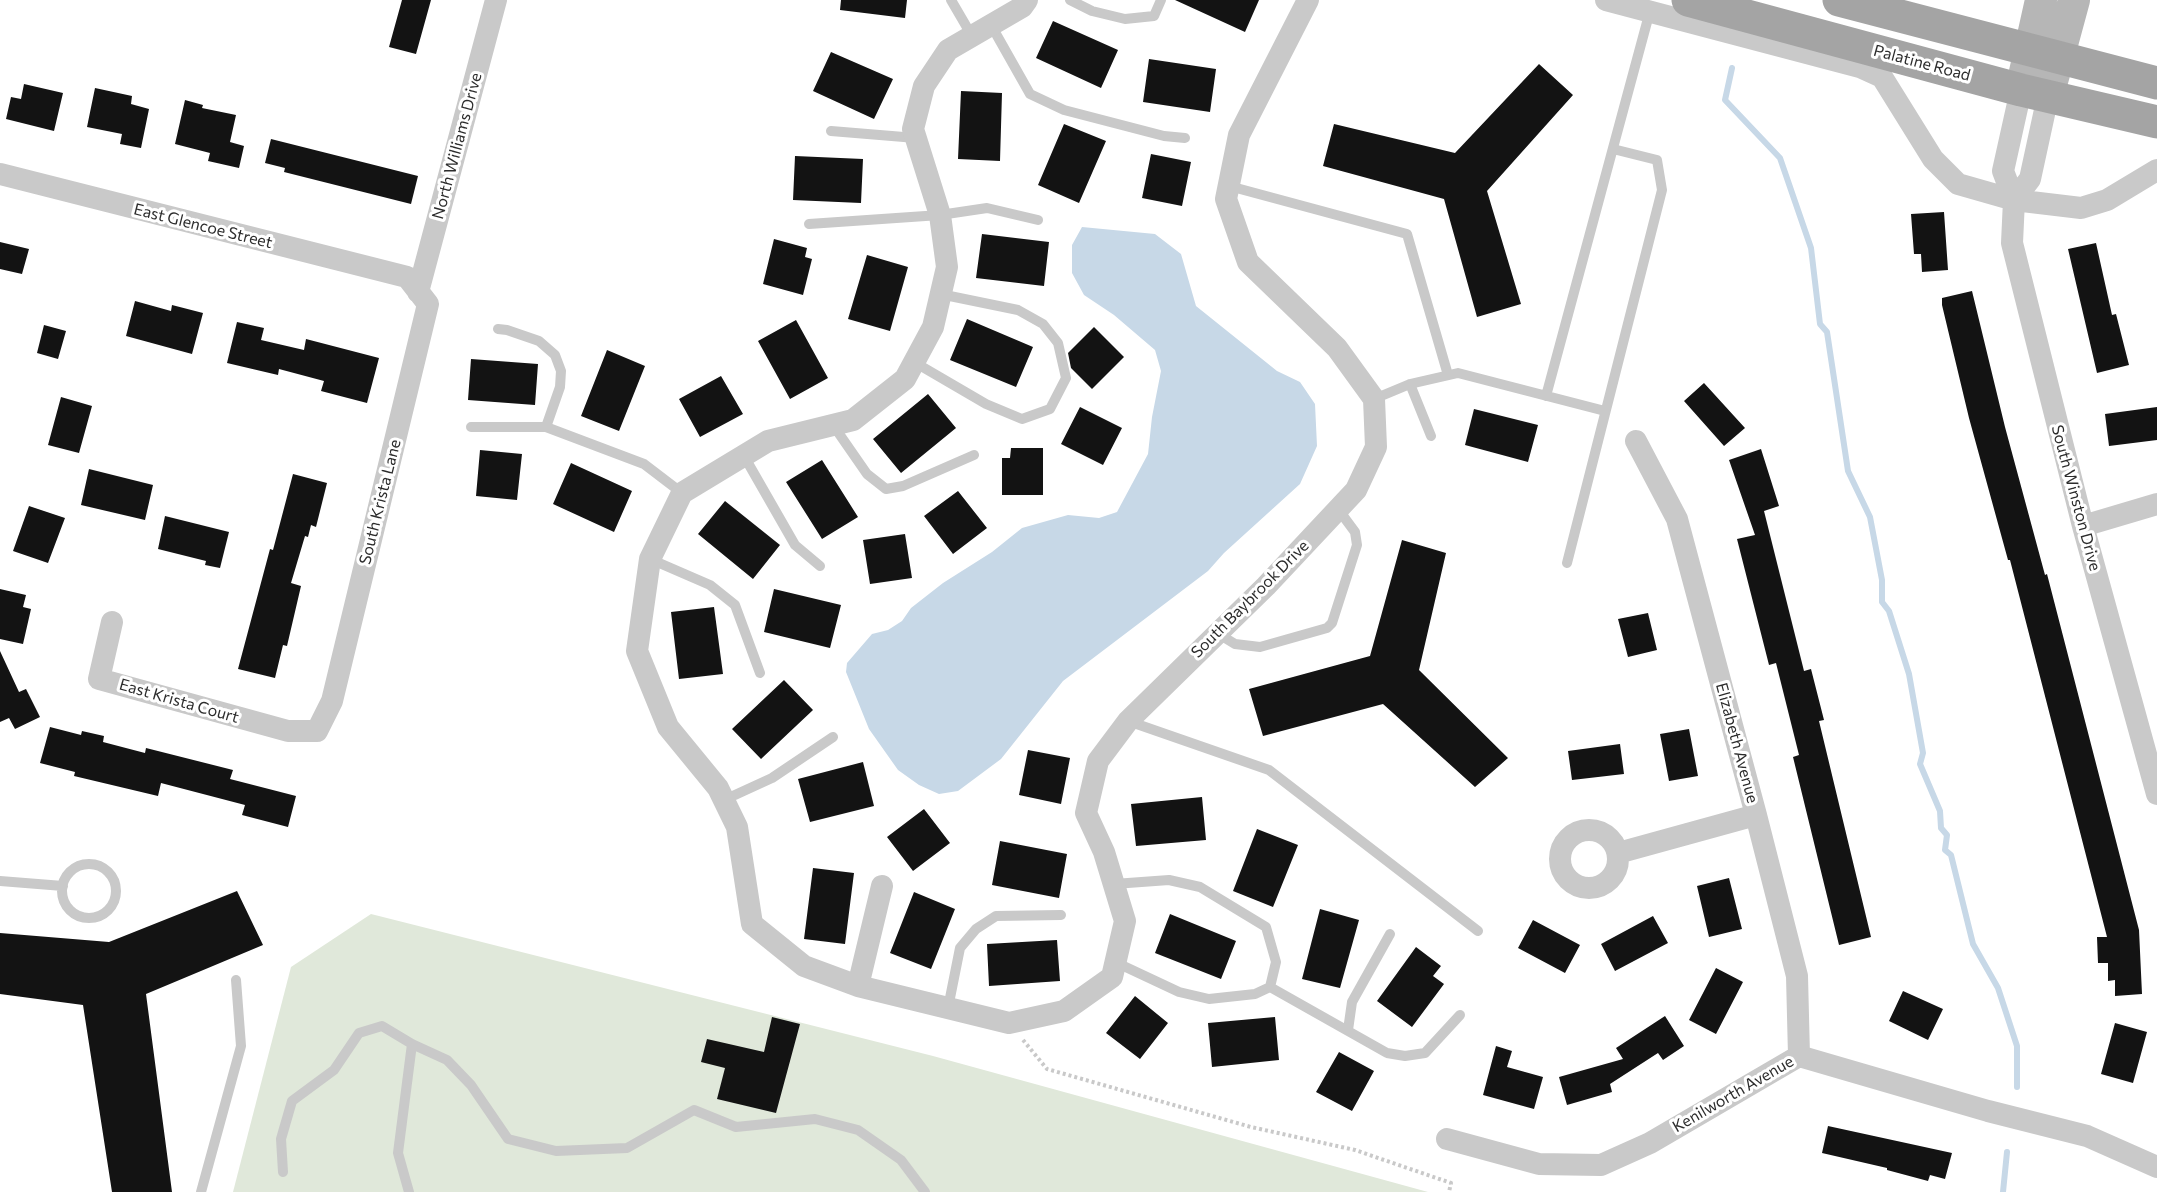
<!DOCTYPE html>
<html>
<head>
<meta charset="utf-8">
<style>
	body { margin:0 }
	canvas { display:block; background:#fff }
</style>
</head>
<body>
<canvas width="2157" height="1192"></canvas>
<script>
const ctx = document.querySelector('canvas').getContext('2d');
ctx.lineJoin = 'round';
function fillPath(path, color) { ctx.fillStyle = color; ctx.fill(path, 'evenodd'); }
const toPath = rows => new Path2D(rows.map(r => 'M' + r).join(''));
function stroke(path, color, width, dash) { ctx.strokeStyle = color; ctx.lineWidth = width; ctx.lineCap = dash ? 'butt' : 'round'; ctx.setLineDash(dash || []); ctx.stroke(path); }
function write(font, color, halo, rows, align = 'center') {
  ctx.font = font + ' Commissioner,sans-serif'; ctx.lineWidth = 6; ctx.setLineDash([]); ctx.textBaseline = 'middle'; ctx.strokeStyle = halo; ctx.fillStyle = color; for (const [text, x, y, turn = 0] of rows) {
    ctx.save(); ctx.translate(x, y); ctx.rotate((+turn || 0) * Math.PI / 180); ctx.textAlign = isNaN(turn) ? turn : align; if (halo) ctx.strokeText(text, 0, 0); ctx.fillText(text, 0, 0); ctx.restore();
  }
}
fillPath(toPath([
	[371,914,933,1056,1428,1192,233,1192,291,967]
]), '#e0e8da');
fillPath(toPath([
	[1082,227,1155,234,1181,254,1196,306,1277,371,1300,382,1315,404,1317,446,1300,484,1224,553,1208,571,1063,681,1001,759,958,791,939,794,919,785,898,770,869,729,846,672,847,663,872,634,888,630,902,621,911,608,943,583,992,552,1022,528,1068,515,1099,518,1117,512,1148,454,1152,417,1161,371,1155,350,1114,315,1084,295,1072,273,1072,245]
]), '#c7d8e7');
stroke(toPath([
	[1732,68,1725,100,1780,158,1811,248,1820,324,1827,332,1848,471,1870,517,1882,580,1882,602,1889,611,1909,674,1923,753,1920,764,1940,811,1941,828,1947,835,1945,850,1951,855,1973,944,1998,988,2017,1046,2017,1087],
	[2003,1192,2007,1152]
]), '#c7d8e7', 6);
fillPath(toPath([
	[402,0,431,0,416,54,389,47],
	[841,0,907,0,905,18,840,10],
	[1175,0,1259,0,1245,32],
	[1053,21,1118,50,1101,88,1036,58],
	[831,52,893,79,874,119,813,91],
	[1149,59,1216,69,1210,112,1143,102],
	[1539,64,1573,95,1487,191,1521,304,1477,317,1444,199,1323,166,1334,124,1455,153],
	[24,84,63,93,54,131,6,119,11,97,21,99],
	[95,88,132,96,131,104,149,109,141,148,120,144,122,134,87,127],
	[961,91,1002,93,1000,161,958,159],
	[185,100,203,105,202,108,236,115,230,142,244,146,239,168,208,161,210,153,175,144],
	[1064,124,1106,141,1079,203,1038,185],
	[271,139,418,176,411,204,284,172,285,168,265,163],
	[1151,154,1191,162,1182,206,1142,198],
	[795,156,863,159,861,203,793,200],
	[1944,212,1948,270,1922,272,1921,254,1914,254,1911,214],
	[982,234,1049,242,1044,286,976,278],
	[774,239,807,248,805,257,812,259,803,295,763,284],
	[0,242,29,249,22,274,0,269],
	[2096,243,2112,315,2116,314,2129,365,2097,373,2068,249],
	[867,255,908,267,890,331,848,319],
	[1972,291,2005,427,2045,575,2047,574,2139,930,2142,994,2115,996,2115,980,2108,981,2108,963,2098,963,2097,937,2107,937,2010,560,2008,560,1969,418,1942,305,1942,298],
	[135,301,171,311,172,305,203,313,192,354,126,336],
	[967,319,1033,347,1016,387,950,360],
	[796,320,828,378,790,399,758,341],
	[237,322,264,328,261,340,304,350,306,339,379,358,367,403,321,391,324,381,279,369,278,375,227,363],
	[44,325,66,331,58,359,37,353],
	[1094,327,1124,357,1092,389,1071,368,1068,353],
	[607,350,645,366,619,431,581,416],
	[471,359,538,364,535,405,468,400],
	[721,376,743,414,700,437,679,399],
	[1704,383,1745,428,1724,446,1684,401],
	[928,394,956,428,901,473,873,439],
	[61,397,92,406,79,453,48,445],
	[1080,407,1122,428,1103,465,1061,444],
	[2157,407,2157,440,2109,446,2105,414],
	[1474,409,1538,425,1528,462,1465,445],
	[1011,448,1043,448,1043,495,1002,495,1002,458,1010,458],
	[1761,449,1779,506,1764,511,1804,671,1811,669,1824,720,1819,721,1871,937,1839,945,1793,757,1799,755,1776,663,1769,665,1737,539,1755,535,1729,460],
	[480,450,522,454,517,500,476,496],
	[822,460,858,517,822,539,786,482],
	[571,463,632,491,614,532,553,504],
	[89,469,153,485,145,520,81,505],
	[293,474,327,483,316,527,311,525,308,537,305,536,291,583,301,586,287,646,283,645,275,678,238,669,270,549,273,550],
	[958,491,987,528,953,554,924,516],
	[725,501,780,545,753,579,698,534],
	[29,506,65,518,48,563,13,551],
	[165,516,229,532,220,568,205,565,206,561,158,549],
	[905,534,912,578,870,584,863,540],
	[1402,540,1446,553,1419,670,1508,758,1475,787,1383,704,1263,736,1249,689,1370,656],
	[0,589,26,595,23,607,31,609,23,644,0,639],
	[774,589,841,605,830,648,764,632],
	[714,607,723,674,679,679,671,612],
	[1648,613,1657,650,1628,657,1618,619],
	[0,651,19,692,26,689,40,717,15,729,9,718,0,722],
	[784,680,813,710,761,759,732,729],
	[50,727,81,735,82,731,104,736,103,742,145,753,146,748,233,770,230,779,296,796,288,827,242,815,245,805,161,783,158,796,74,776,75,772,40,763],
	[1689,729,1698,776,1669,781,1660,734],
	[1620,744,1624,774,1572,780,1568,751],
	[1028,750,1070,758,1061,804,1019,795],
	[863,762,874,806,810,822,798,779],
	[1202,797,1206,840,1136,846,1131,804],
	[924,809,950,843,913,871,887,837],
	[1257,829,1298,845,1273,907,1233,891],
	[1000,841,1067,854,1059,898,992,885],
	[813,868,854,873,845,944,804,939],
	[1729,878,1742,929,1709,937,1697,886],
	[237,891,263,945,146,994,172,1192,112,1192,83,1005,0,994,0,933,109,942],
	[914,892,955,909,931,969,890,953],
	[1320,909,1359,920,1340,988,1302,979],
	[1170,914,1236,941,1221,979,1155,953],
	[1653,916,1668,943,1615,971,1601,944],
	[1533,920,1580,945,1565,973,1518,948],
	[1057,940,1060,981,989,986,987,944],
	[1416,947,1441,966,1433,976,1444,984,1412,1027,1377,1001],
	[1716,968,1743,982,1716,1034,1689,1020],
	[1903,991,1943,1009,1928,1040,1889,1021],
	[1135,996,1168,1023,1140,1059,1106,1033],
	[1665,1016,1684,1046,1663,1060,1658,1053,1610,1084,1612,1092,1567,1105,1559,1077,1623,1059,1616,1048],
	[772,1017,800,1024,776,1113,717,1099,725,1068,701,1062,707,1039,764,1052],
	[1275,1017,1279,1060,1212,1067,1208,1023],
	[2115,1023,2147,1032,2133,1083,2101,1074],
	[1496,1046,1512,1051,1507,1067,1543,1077,1534,1109,1483,1095],
	[1339,1052,1374,1071,1352,1111,1316,1092],
	[1828,1126,1952,1153,1945,1179,1930,1175,1928,1181,1887,1170,1887,1168,1822,1153]
]), '#131313');
stroke(toPath([
	[1023,1040,1047,1069,1251,1127,1355,1150,1451,1183,1449,1192]
]), '#c9c9c9', 4, [3, 3]);
stroke(toPath([
	[951,0,972,36],
	[1070,0,1092,11,1125,19,1154,16,1161,0],
	[991,25,1030,94,1064,110,1164,136,1185,138],
	[831,131,916,138],
	[1229,186,1407,234,1448,375],
	[809,224,940,215,987,208,1038,220],
	[498,329,507,330,539,341,555,355,561,371,560,387,546,427],
	[914,362,986,404,1022,419,1050,409,1066,378,1058,343,1043,324,1018,310,940,294],
	[1410,384,1431,436],
	[1546,396,1650,11],
	[1374,399,1410,384,1458,373,1605,411],
	[833,425,867,474,886,489,903,486,974,455],
	[471,427,546,427,644,464,682,493],
	[744,456,795,545,820,566],
	[650,559,710,585,735,605,760,673],
	[1567,563,1662,190,1657,160,1613,149],
	[1217,633,1235,644,1260,647,1327,628,1332,623,1357,545,1355,532,1338,509],
	[1128,721,1269,770,1478,931],
	[724,800,772,778,833,737],
	'62 891a27 27 0 1 1 54 0a27 27 0 1 1-54 0Z',
	[0,881,63,886],
	[1114,884,1169,880,1200,887,1266,927,1276,962,1270,987,1255,994,1209,999,1179,992,1115,962],
	[1270,987,1387,1053,1405,1056,1425,1053,1460,1015],
	[948,1008,960,948,976,929,996,916,1061,915],
	[1348,1030,1352,1002,1390,934],
	[283,1172,281,1139,292,1101,334,1070,359,1033,382,1026,412,1044,447,1060,471,1085,508,1139,556,1151,627,1148,694,1110,736,1127,815,1119,858,1130,901,1160,925,1192],
	[201,1192,241,1046,236,980],
	[409,1192,398,1153,412,1044]
]), '#c9c9c9', 10);
stroke(toPath([
	[1027,0,1022,7,948,50,924,86,913,129,940,215,947,267,933,327,905,379,853,420,768,441,682,493,650,559,637,651,668,727,718,788,737,827,752,924,804,966,858,986,1009,1023,1064,1011,1112,977,1125,921,1104,852,1086,813,1098,761,1128,721,1266,586,1356,490,1376,447,1374,399,1337,348,1248,262,1226,199,1239,135,1308,0],
	[1606,0,1860,67,1882,77,1933,159,1958,184,2014,200,2081,208,2107,200,2157,170],
	[2021,90,2003,171,2014,200,2012,243,2083,526,2157,794],
	[0,174,407,277,428,304,332,701,317,731,288,731,99,679,112,622],
	[2014,200,2030,179,2048,96],
	[418,292,496,0],
	[1636,441,1677,519,1756,815,1797,976,1799,1056],
	[2083,526,2157,504],
	'1560 859a29 29 0 1 1 58 0a29 29 0 1 1-58 0Z',
	[1618,853,1756,815],
	[858,986,882,886],
	[1447,1139,1539,1164,1601,1165,1650,1143,1799,1056,1988,1111,2087,1136,2157,1167]
]), '#c9c9c9', 22);
stroke(toPath([
	[2021,90,2041,0],
	[2048,96,2074,0]
]), '#b6b6b6', 32);
stroke(toPath([
	[1688,0,2021,90,2157,122],
	[1839,0,2157,83]
]), '#a4a4a4', 33);
write('16px', '#2c2c2c', '#fff', [
	["Palatine Road",1922,63,15],
	["North Williams Drive",457,146,-75],
	["East Glencoe Street",203,226,14],
	["South Winston Drive",2076,498,75],
	["South Krista Lane",380,502,-76],
	["South Baybrook Drive",1250,599,-45],
	["East Krista Court",179,701,16],
	["Elizabeth Avenue",1737,743,75],
	["Kenilworth Avenue",1733,1094,-30]
]);
</script>
</body>
</html>
